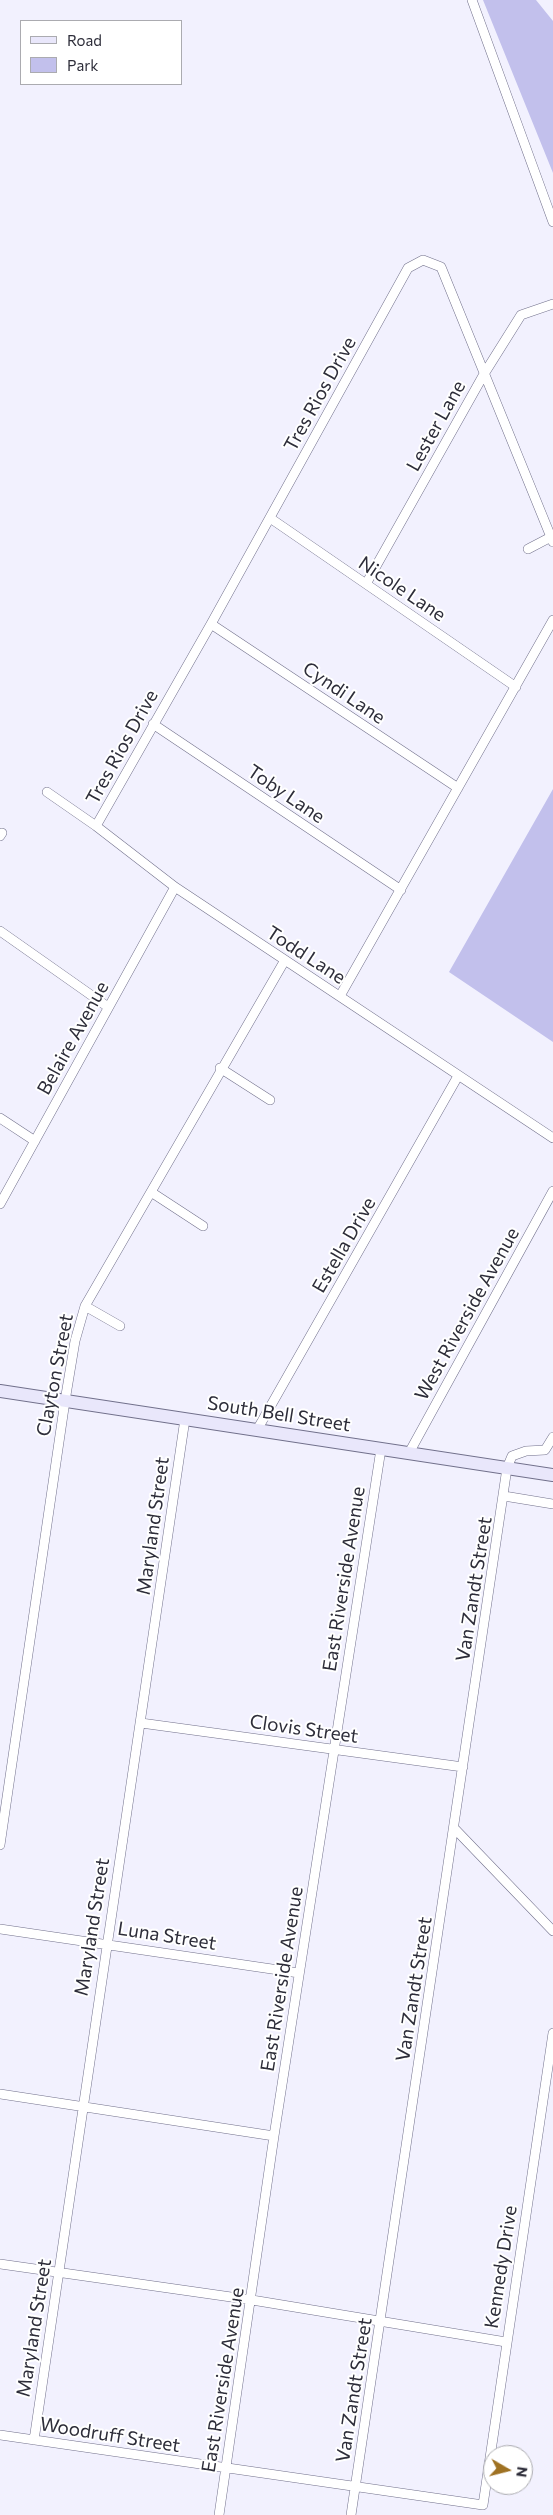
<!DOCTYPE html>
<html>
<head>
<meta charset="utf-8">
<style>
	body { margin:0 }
	#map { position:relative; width:553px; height:2515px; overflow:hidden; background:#f2f1fe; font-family:Commissioner,sans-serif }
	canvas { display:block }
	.legend { position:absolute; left:20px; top:20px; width:162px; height:65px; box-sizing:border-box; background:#fff; border:1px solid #ababb0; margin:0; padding:6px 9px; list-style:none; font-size:15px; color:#2d2d39 }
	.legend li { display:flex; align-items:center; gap:10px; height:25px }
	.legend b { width:25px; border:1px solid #ababb0 }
	.north { position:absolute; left:483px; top:2445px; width:50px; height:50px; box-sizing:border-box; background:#fff; border:1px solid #ababb0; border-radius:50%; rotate:98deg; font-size:14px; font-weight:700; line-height:20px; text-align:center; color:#2d2d39 }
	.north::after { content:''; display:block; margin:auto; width:18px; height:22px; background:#9f7223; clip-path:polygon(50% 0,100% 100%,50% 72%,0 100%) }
</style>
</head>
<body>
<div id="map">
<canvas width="553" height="2515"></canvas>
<ul class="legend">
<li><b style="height:6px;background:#e9e7fb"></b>Road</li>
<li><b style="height:14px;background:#c2c0ec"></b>Park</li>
</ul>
<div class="north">N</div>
</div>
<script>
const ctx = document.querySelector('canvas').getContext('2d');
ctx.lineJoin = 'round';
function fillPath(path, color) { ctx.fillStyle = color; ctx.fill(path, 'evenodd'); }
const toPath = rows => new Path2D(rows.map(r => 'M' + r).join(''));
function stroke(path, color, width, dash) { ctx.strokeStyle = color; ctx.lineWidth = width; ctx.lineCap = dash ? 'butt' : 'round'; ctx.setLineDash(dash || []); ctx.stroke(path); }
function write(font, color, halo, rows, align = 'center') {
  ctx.font = font + ' Commissioner,sans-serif'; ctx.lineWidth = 4; ctx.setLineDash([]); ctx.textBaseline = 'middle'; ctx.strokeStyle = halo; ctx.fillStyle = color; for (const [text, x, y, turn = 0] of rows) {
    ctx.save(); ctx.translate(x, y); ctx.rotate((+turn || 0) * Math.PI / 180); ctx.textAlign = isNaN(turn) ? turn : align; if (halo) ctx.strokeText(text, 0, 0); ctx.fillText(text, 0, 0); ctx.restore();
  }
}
fillPath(toPath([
	[483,0,536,0,553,21,553,173],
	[553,789,553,1042,449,972]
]), '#c2c0ec');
const street = toPath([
	[472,0,553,222],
	[270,518,516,687],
	[528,549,551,537],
	[366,584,484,374,521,315,553,304],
	[211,624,458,788],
	[153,724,401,890],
	[47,792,96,826,175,887,553,1138],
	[96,826,211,624,408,268,423,260,441,267,553,542],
	[0,836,2,833],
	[0,931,108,1007],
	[340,996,553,620],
	[220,1068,270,1100],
	[0,1118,35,1141],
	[151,1192,203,1226],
	[0,1204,175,887],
	[85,1306,120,1326],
	[257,1430,458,1076],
	[409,1453,553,1191],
	[504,1496,553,1504],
	[141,1723,463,1767],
	[454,1828,553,1931],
	[0,1845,65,1401,75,1341,85,1306,285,960],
	[0,1929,299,1973],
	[0,2094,274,2136],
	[0,2264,252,2300,506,2342],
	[0,2435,483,2505,553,2033],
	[34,2440,185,1419],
	[219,2515,274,2136,381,1449],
	[351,2515,507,1468,512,1456,526,1451,545,1450,553,1437]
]);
const secondary = toPath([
	[0,1391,553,1475]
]);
stroke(street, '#71708b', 10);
stroke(secondary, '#71708b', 14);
stroke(street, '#fff', 9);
stroke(secondary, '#e9e7fb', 12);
write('19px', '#2d2d39', '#fff', [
	["Tres Rios Drive",320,394,-61],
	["Lester Lane",436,426,-61],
	["Nicole Lane",402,589,34],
	["Cyndi Lane",344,693,34],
	["Tres Rios Drive",122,747,-61],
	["Toby Lane",286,794,34],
	["Todd Lane",306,955,33],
	["Belaire Avenue",73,1038,-61],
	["Estella Drive",344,1245,-60],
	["West Riverside Avenue",467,1314,-61],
	["Clayton Street",55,1375,-79],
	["South Bell Street",279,1414,9],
	["Maryland Street",153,1526,-82],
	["East Riverside Avenue",344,1579,-81],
	["Van Zandt Street",474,1589,-81],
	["Clovis Street",304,1729,8],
	["Maryland Street",92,1927,-81],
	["Luna Street",167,1936,9],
	["East Riverside Avenue",282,1979,-81],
	["Van Zandt Street",414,1989,-81],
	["Kennedy Drive",501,2267,-81],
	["Maryland Street",34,2328,-81],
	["East Riverside Avenue",223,2380,-81],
	["Van Zandt Street",354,2390,-81],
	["Woodruff Street",110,2435,9]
]);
</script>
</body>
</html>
